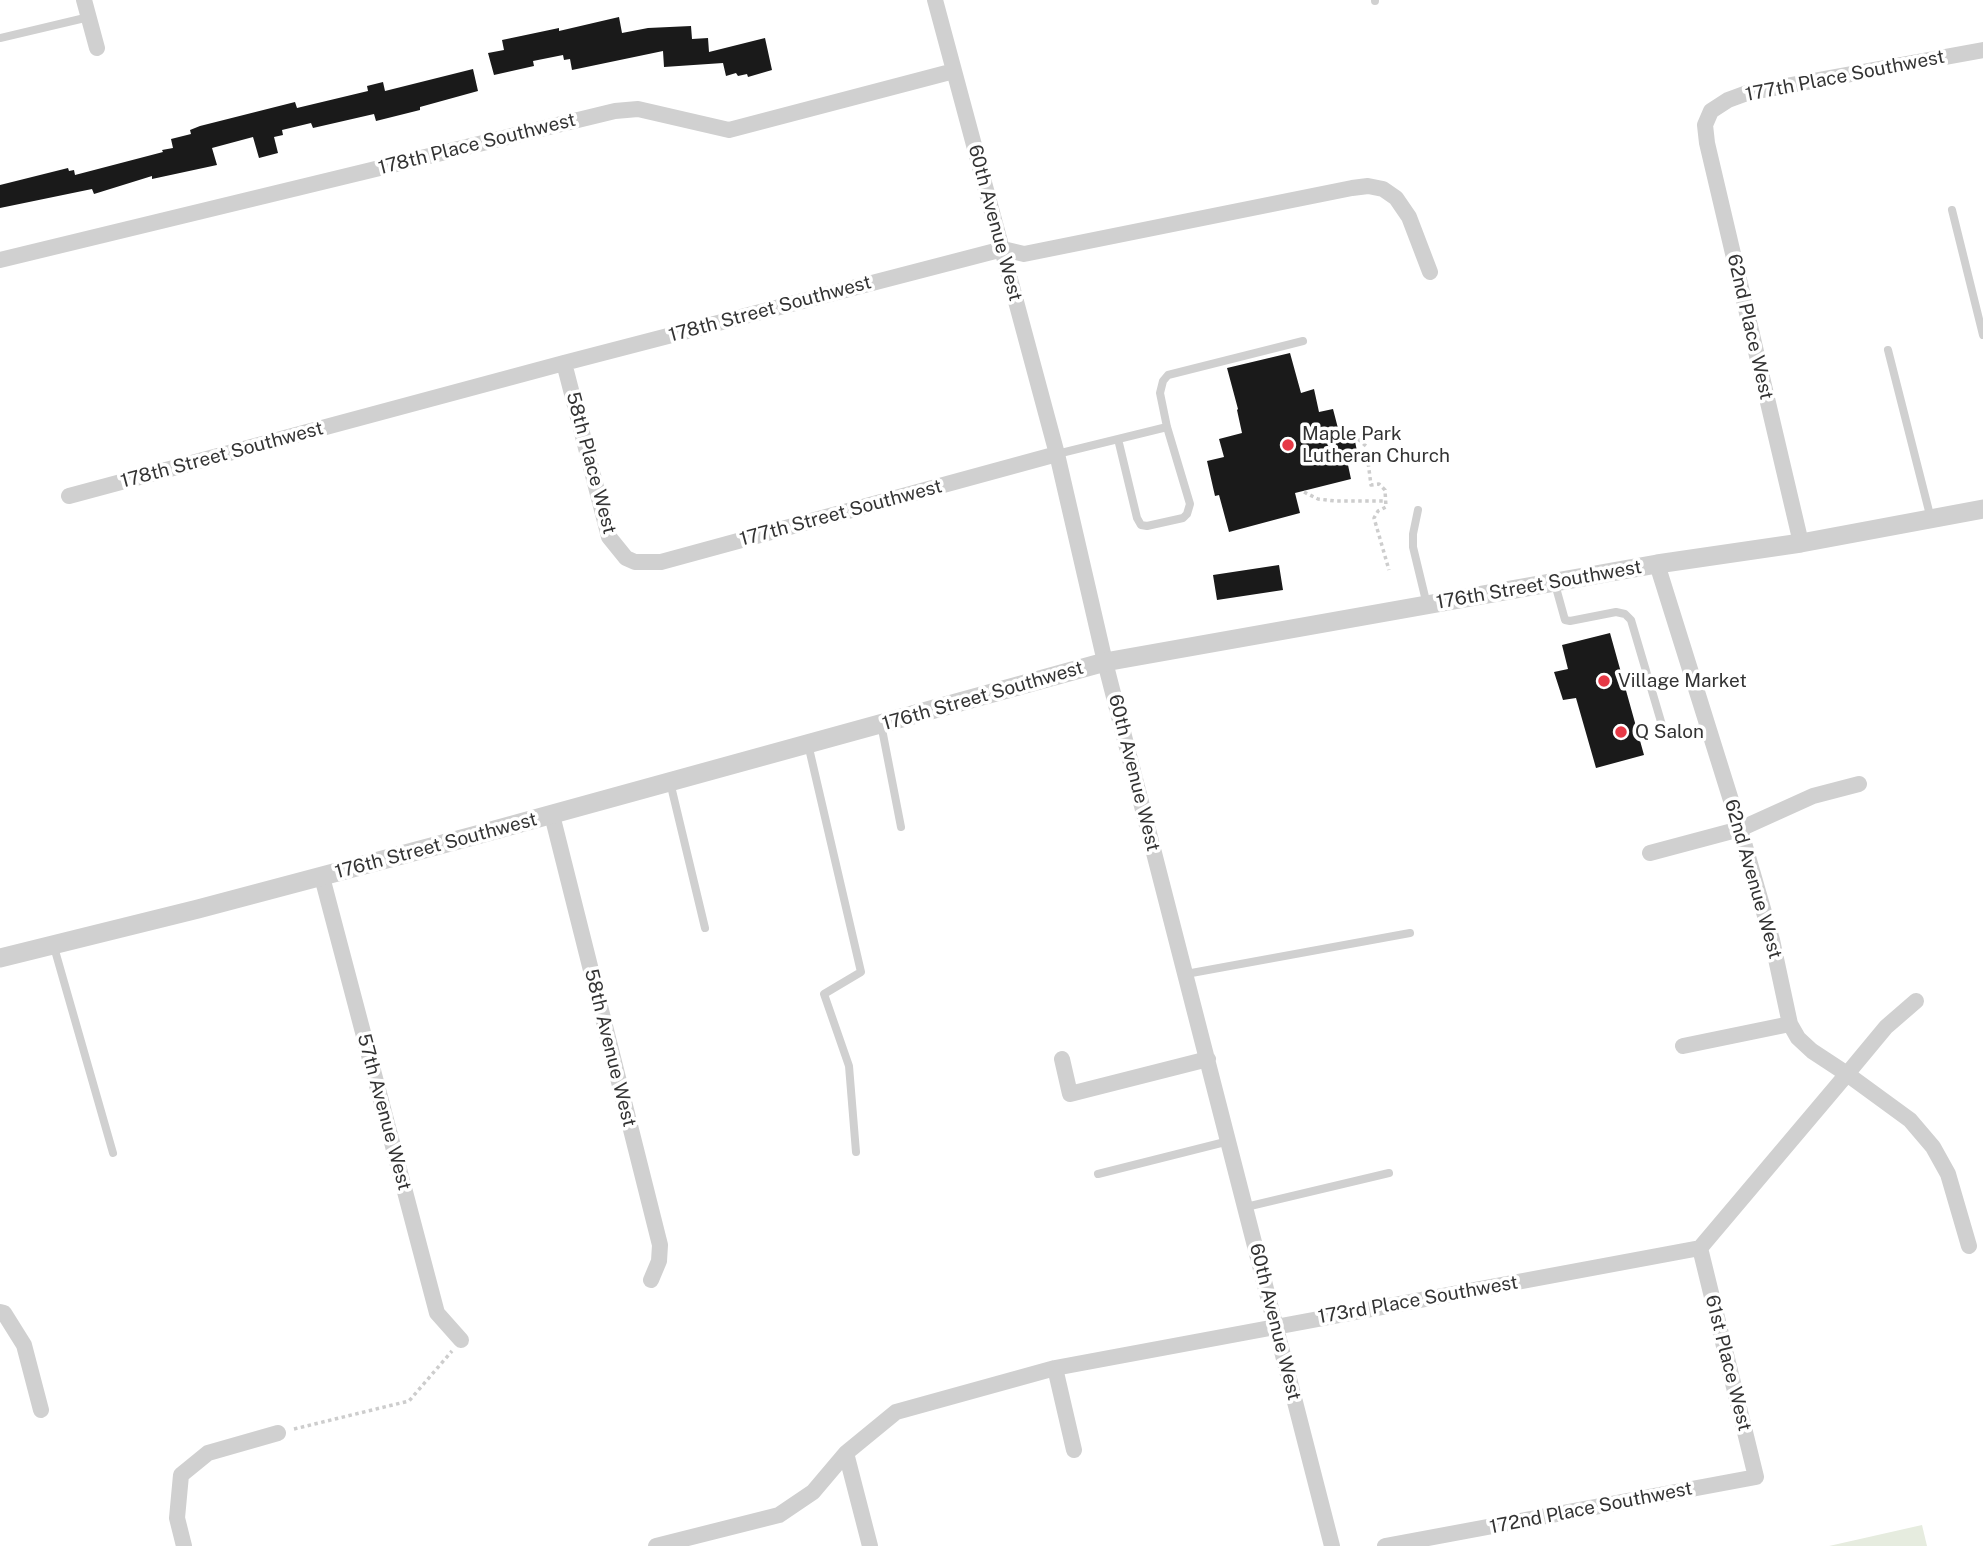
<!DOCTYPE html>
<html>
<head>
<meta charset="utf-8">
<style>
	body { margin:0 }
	canvas { display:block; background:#fff }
</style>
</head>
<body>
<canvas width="1983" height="1546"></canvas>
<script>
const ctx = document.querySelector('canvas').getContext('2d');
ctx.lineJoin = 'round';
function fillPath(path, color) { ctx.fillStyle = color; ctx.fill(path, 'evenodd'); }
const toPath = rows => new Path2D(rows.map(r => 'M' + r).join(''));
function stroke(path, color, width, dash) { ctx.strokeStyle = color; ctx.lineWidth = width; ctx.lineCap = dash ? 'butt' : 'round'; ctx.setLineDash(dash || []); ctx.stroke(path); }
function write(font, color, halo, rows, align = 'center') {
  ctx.font = font + ' "Public Sans",sans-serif'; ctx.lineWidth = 7; ctx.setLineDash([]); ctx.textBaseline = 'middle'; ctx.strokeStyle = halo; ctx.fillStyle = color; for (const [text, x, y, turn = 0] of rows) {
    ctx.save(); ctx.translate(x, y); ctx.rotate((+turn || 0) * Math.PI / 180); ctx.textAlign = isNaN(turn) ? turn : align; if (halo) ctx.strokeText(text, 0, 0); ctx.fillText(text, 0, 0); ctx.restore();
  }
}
fillPath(toPath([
	[1922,1525,1927,1546,1829,1546]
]), '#e6ecdf');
fillPath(toPath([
	[619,17,622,33,648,28,691,26,692,39,708,38,709,52,765,38,772,70,748,77,747,74,738,76,736,73,726,76,723,63,664,67,663,51,572,70,570,59,564,60,563,55,533,61,534,66,494,75,488,53,504,50,502,40,559,28,559,31],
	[473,69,478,91,420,107,420,110,376,121,374,114,313,128,311,123,282,130,283,135,274,137,278,153,259,158,253,137,212,148,217,165,152,179,152,176,94,194,92,189,0,208,0,185,68,168,69,171,74,170,75,175,163,152,162,150,173,148,171,139,191,134,190,130,200,126,295,102,297,108,368,91,367,86,383,82,385,91],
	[1290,353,1301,393,1314,389,1319,412,1333,409,1340,436,1353,432,1357,451,1353,452,1356,463,1348,465,1351,479,1295,493,1300,513,1229,532,1219,495,1215,496,1207,461,1224,457,1219,439,1242,433,1237,410,1238,409,1227,368],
	[1279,565,1283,590,1217,600,1213,575],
	[1610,633,1644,755,1596,768,1576,698,1563,700,1554,672,1568,669,1562,645]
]), '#1a1a1a');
stroke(toPath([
	[1358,439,1366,446,1371,485,1379,484,1385,490,1386,507,1378,511,1374,518,1389,570],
	[1304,492,1318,499,1335,501,1385,501],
	[294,1429,409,1401,452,1351]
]), '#cdcdcd', 3.5, [3.5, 3.5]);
stroke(toPath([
	[1375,0,1375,1],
	[0,38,89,17],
	[1952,210,1983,335],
	[1888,350,1931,519],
	[1118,439,1137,518,1141,525,1147,526,1183,518,1187,514,1190,504,1167,427,1160,393,1163,381,1168,375,1303,341],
	[1057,454,1167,427],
	[1418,510,1413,534,1413,547,1427,605],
	[1555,584,1565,620,1570,621,1616,612,1625,614,1631,620,1662,725,1667,732,1675,734,1707,727],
	[881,724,901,827],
	[808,744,861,972,824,994,849,1066,856,1152],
	[670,782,705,928],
	[54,947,113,1153],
	[1186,974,1410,933],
	[1098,1174,1229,1141],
	[1246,1207,1389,1173]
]), '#d0d0d0', 8);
stroke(toPath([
	[84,0,97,48],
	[935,0,1057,454,1105,662,1332,1546],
	[0,260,615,111,638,109,729,130,954,71],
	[564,363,609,537,626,558,635,562,661,562,1057,454],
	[69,496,564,363,1003,249,1024,254,1352,188,1368,186,1383,189,1396,198,1409,217,1430,272],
	[1801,543,1707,143,1705,125,1711,111,1728,100,1747,93,1983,50],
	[1657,564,1740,829,1772,940,1790,1024,1798,1038,1812,1051,1847,1074,1886,1027,1916,1001],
	[552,815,660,1245,659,1261,651,1280],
	[1650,853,1740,829,1813,796,1859,784],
	[322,877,437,1313,461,1340],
	[1683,1046,1790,1024],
	[1062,1059,1070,1094,1208,1059],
	[0,1312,4,1313,24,1345,41,1410],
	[1055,1368,1074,1450],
	[846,1453,870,1546],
	[184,1546,177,1518,181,1475,208,1453,278,1433],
	[656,1546,779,1515,813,1492,846,1453,896,1412,1055,1368,1700,1248,1847,1074,1910,1120,1933,1147,1948,1174,1969,1246],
	[1385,1546,1756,1477,1700,1248]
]), '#d0d0d0', 16);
stroke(toPath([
	[0,958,198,909,473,836,1105,662,1657,564,1801,543,1983,509]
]), '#d0d0d0', 19);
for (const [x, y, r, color] of [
	[1288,445,7,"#e63946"],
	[1604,681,7,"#e63946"],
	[1621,732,7,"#e63946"]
]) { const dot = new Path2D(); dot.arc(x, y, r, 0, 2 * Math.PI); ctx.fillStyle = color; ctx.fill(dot); stroke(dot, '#fff', 2.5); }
write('19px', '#333', '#fff', [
	["177th Place Southwest",1845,76,-11],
	["178th Place Southwest",477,144,-14],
	["60th Avenue West",995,223,75],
	["178th Street Southwest",770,309,-15],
	["62nd Place West",1750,327,77],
	["178th Street Southwest",222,455,-15],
	["58th Place West",591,463,75],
	["177th Street Southwest",841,513,-15],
	["176th Street Southwest",1539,585,-10],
	["176th Street Southwest",983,696,-16],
	["60th Avenue West",1134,773,76],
	["176th Street Southwest",436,846,-15],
	["62nd Avenue West",1753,879,74],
	["58th Avenue West",610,1048,76],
	["57th Avenue West",384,1112,75],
	["173rd Place Southwest",1418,1300,-10],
	["60th Avenue West",1275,1322,76],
	["61st Place West",1728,1363,76],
	["172nd Place Southwest",1591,1508,-11]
]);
write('19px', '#333', '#fff', [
	["Maple Park",1302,434],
	["Lutheran Church",1302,456],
	["Village Market",1618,681],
	["Q Salon",1635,732]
], 'left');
</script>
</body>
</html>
